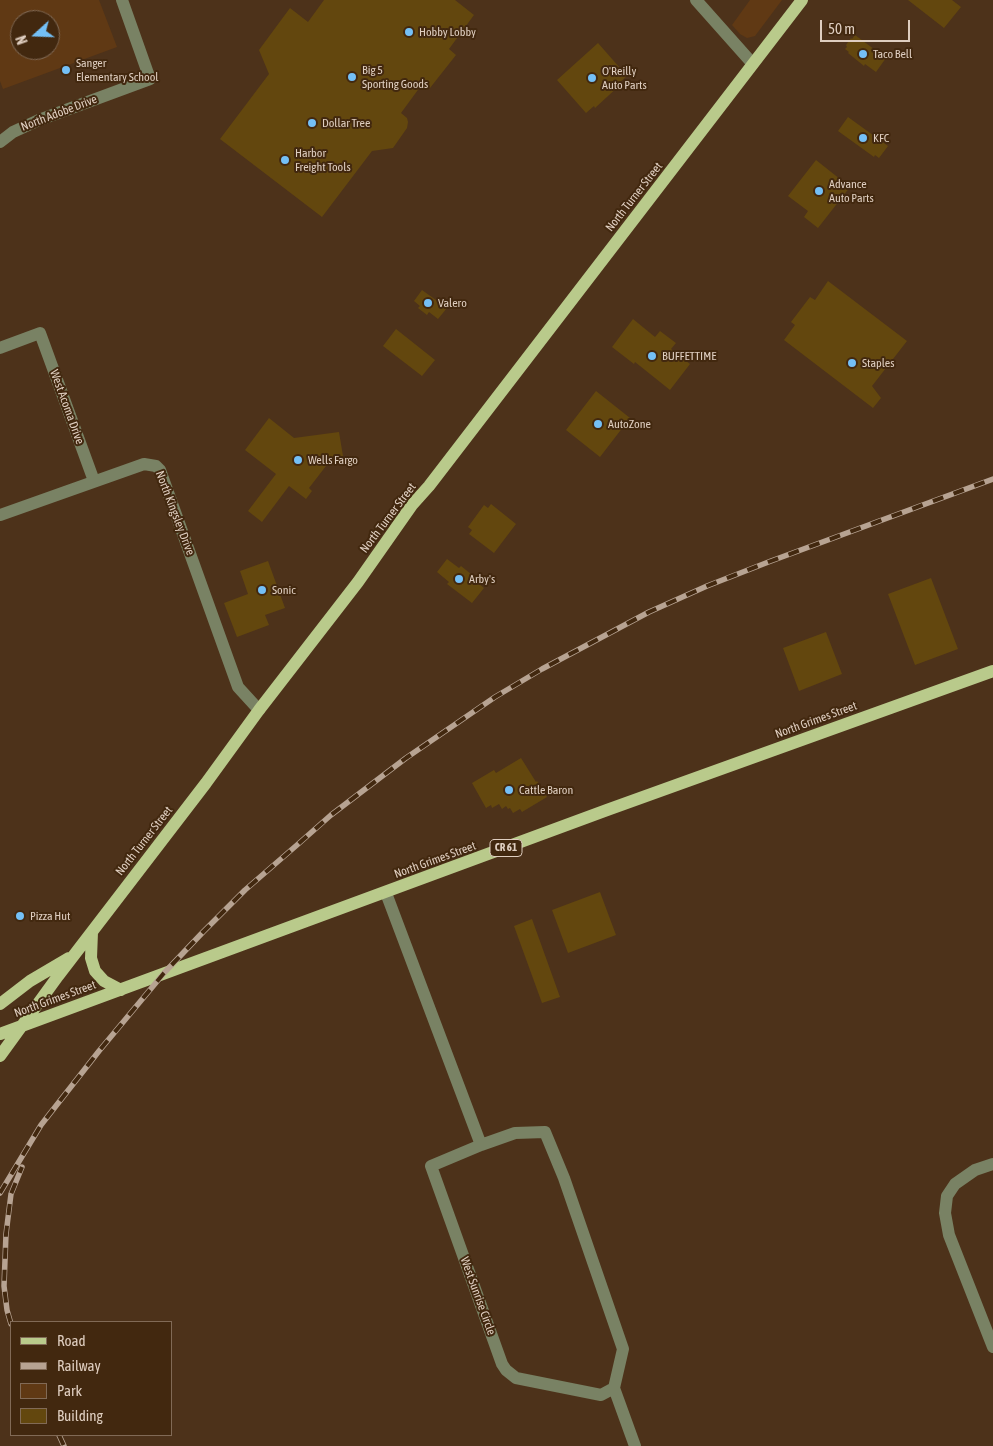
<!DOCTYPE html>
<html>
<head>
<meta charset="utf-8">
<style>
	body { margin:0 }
	#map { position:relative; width:993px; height:1446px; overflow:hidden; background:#4d321a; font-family:"Asap Condensed",sans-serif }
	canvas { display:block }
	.legend { position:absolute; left:10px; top:1321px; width:162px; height:115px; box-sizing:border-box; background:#42280f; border:1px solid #816a56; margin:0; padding:6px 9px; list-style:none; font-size:15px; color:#dfcec0 }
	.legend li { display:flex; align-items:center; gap:10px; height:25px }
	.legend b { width:25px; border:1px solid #816a56 }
	.north { position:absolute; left:10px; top:10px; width:50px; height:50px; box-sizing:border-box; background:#42280f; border:1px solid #816a56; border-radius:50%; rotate:250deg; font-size:14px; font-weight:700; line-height:20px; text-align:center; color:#dfcec0 }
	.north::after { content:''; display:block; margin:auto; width:18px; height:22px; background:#74c0f6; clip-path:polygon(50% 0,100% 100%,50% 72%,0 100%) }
	.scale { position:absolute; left:820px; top:20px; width:90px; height:22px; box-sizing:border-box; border:2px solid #dfcec0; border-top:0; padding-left:6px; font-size:15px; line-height:18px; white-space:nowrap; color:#dfcec0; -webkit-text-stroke:4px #42280f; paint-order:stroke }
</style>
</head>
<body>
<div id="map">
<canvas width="993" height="1446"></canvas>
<ul class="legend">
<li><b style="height:6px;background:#b9ca8b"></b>Road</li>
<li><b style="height:6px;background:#b7a392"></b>Railway</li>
<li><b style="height:14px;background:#603914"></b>Park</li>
<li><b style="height:14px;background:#63470e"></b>Building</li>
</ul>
<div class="north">N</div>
<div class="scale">50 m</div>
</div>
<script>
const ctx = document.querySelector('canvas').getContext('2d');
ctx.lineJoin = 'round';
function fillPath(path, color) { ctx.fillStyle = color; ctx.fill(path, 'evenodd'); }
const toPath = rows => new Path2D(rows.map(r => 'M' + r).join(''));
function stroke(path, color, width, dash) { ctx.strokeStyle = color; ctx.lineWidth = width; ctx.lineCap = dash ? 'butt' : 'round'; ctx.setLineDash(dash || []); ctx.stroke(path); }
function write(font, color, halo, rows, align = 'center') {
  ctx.font = font + ' "Asap Condensed",sans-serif'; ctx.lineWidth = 4; ctx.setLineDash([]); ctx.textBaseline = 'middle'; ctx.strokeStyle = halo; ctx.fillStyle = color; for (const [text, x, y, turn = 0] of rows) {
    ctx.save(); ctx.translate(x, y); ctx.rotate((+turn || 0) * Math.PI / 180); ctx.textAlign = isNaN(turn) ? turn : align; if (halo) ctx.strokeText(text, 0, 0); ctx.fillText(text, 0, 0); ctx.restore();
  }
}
fillPath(toPath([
	[0,0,99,0,117,47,3,89,0,81],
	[20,20,50,20,50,50,20,50],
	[750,0,782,0,755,36,747,38,740,34,732,25]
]), '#603914');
fillPath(toPath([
	[324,0,455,0,474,15,449,49,456,55,430,88,423,83,401,113,407,118,408,122,407,128,393,148,372,151,322,217,220,139,269,74,259,50,290,8,308,22],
	[908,0,952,0,961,7,944,28],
	[855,35,886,58,876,72,865,64,864,66,848,53,849,52,845,49,847,47,846,45,851,38,852,39],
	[598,43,627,76,619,83,620,85,595,108,594,106,586,113,557,80],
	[848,117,888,146,879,158,875,155,874,157,838,131],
	[816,160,850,187,818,228,804,217,808,211,788,196],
	[828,281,907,341,872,386,881,398,873,408,784,340,795,325,791,322,810,297,815,300],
	[422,290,447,308,438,319,429,312,427,315,418,308,420,306,414,301],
	[633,319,655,337,660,331,676,343,671,349,690,364,670,390,635,362,634,364,612,347],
	[396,329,435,360,422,376,383,346],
	[596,391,630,418,600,457,566,430],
	[269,418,294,438,339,432,343,456,337,457,338,464,326,466,309,488,312,491,306,499,289,486,262,522,248,511,276,474,245,450],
	[491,504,516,524,494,553,469,534,472,530,468,527,484,505,488,508],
	[447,559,459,568,461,566,471,574,469,576,484,588,472,603,447,584,449,582,437,572],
	[268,561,285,608,265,615,269,625,237,637,224,603,248,594,240,571],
	[931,578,958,649,915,665,888,594],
	[826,632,842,674,799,691,783,648],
	[521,758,536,782,537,781,547,797,522,812,520,809,513,813,510,808,508,809,506,806,502,809,499,804,492,808,491,805,486,808,472,783,494,770,496,773],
	[600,892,616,935,568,953,552,910],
	[532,919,560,997,542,1003,514,926]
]), '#63470e');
stroke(toPath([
	[696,0,752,63],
	[0,142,13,132,39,120,150,79,122,0],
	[0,348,40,333,94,481],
	[0,515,144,464,156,466,160,470,238,687,259,710],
	[386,893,481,1145],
	[993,1164,975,1170,955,1184,947,1196,945,1213,949,1235,993,1347],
	[614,1388,601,1395,516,1378,506,1370,502,1364,431,1166,481,1145,515,1133,545,1132,564,1178,623,1349,614,1388,635,1446]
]), '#798264', 12);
stroke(toPath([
	[92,932,91,958,95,971,104,981,121,990],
	[0,1004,30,981,69,958],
	[0,1034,607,810,993,671],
	[0,1056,58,976,206,783,259,710,358,582,412,505,429,486,802,0]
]), '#b9ca8b', 12);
const rail = toPath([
	[0,1193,41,1125,99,1051,164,973,203,932,245,890,297,845,331,815,406,758,495,697,542,669,649,612,707,586,771,561,993,479],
	[11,1324,7,1310,4,1286,6,1234,11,1194,22,1167],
	[59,1435,64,1446]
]);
stroke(rail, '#b7a392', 5.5);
stroke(rail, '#42280f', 4, [11]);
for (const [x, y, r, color] of [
	[409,32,5,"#74c0f6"],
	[863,54,5,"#74c0f6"],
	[66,70,5,"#74c0f6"],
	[352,77,5,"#74c0f6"],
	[592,78,5,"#74c0f6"],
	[312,123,5,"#74c0f6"],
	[863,138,5,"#74c0f6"],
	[285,160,5,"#74c0f6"],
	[819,191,5,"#74c0f6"],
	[428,303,5,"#74c0f6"],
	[652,356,5,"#74c0f6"],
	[852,363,5,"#74c0f6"],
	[598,424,5,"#74c0f6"],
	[298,460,5,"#74c0f6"],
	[459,579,5,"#74c0f6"],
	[262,590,5,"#74c0f6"],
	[509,790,5,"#74c0f6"],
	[20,916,5,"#74c0f6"]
]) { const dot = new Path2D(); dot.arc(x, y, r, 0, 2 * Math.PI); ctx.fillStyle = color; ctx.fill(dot); stroke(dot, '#42280f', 2); }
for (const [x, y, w] of [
	[506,848,32]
]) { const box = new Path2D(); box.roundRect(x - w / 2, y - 8.5, w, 17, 4); ctx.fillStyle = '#42280f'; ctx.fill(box); stroke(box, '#dfcec0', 1); }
write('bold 11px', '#dfcec0', null, [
	["CR 61",506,848]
]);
write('12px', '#dfcec0', '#42280f', [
	["Hobby Lobby",419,32],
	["Taco Bell",873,54],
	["Sanger",76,63],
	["Elementary School",76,77],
	["Big 5",362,70],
	["Sporting Goods",362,84],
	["O'Reilly",602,71],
	["Auto Parts",602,85],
	["Dollar Tree",322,123],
	["KFC",873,138],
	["Harbor",295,153],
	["Freight Tools",295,167],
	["Advance",829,184],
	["Auto Parts",829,198],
	["Valero",438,303],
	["BUFFETTIME",662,356],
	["Staples",862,363],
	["AutoZone",608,424],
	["Wells Fargo",308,460],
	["Arby's",469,579],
	["Sonic",272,590],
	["Cattle Baron",519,790],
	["Pizza Hut",30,916]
], 'left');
write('12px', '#dfcec0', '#42280f', [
	["North Adobe Drive",59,113,-21],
	["North Turner Street",634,197,-52],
	["West Acoma Drive",67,407,70],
	["North Kingsley Drive",175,513,69],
	["North Turner Street",388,518,-53],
	["North Grimes Street",816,720,-20],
	["North Turner Street",144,841,-52],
	["North Grimes Street",435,860,-20],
	["North Grimes Street",55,999,-20],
	["West Sunrise Circle",478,1296,70]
]);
</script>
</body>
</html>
